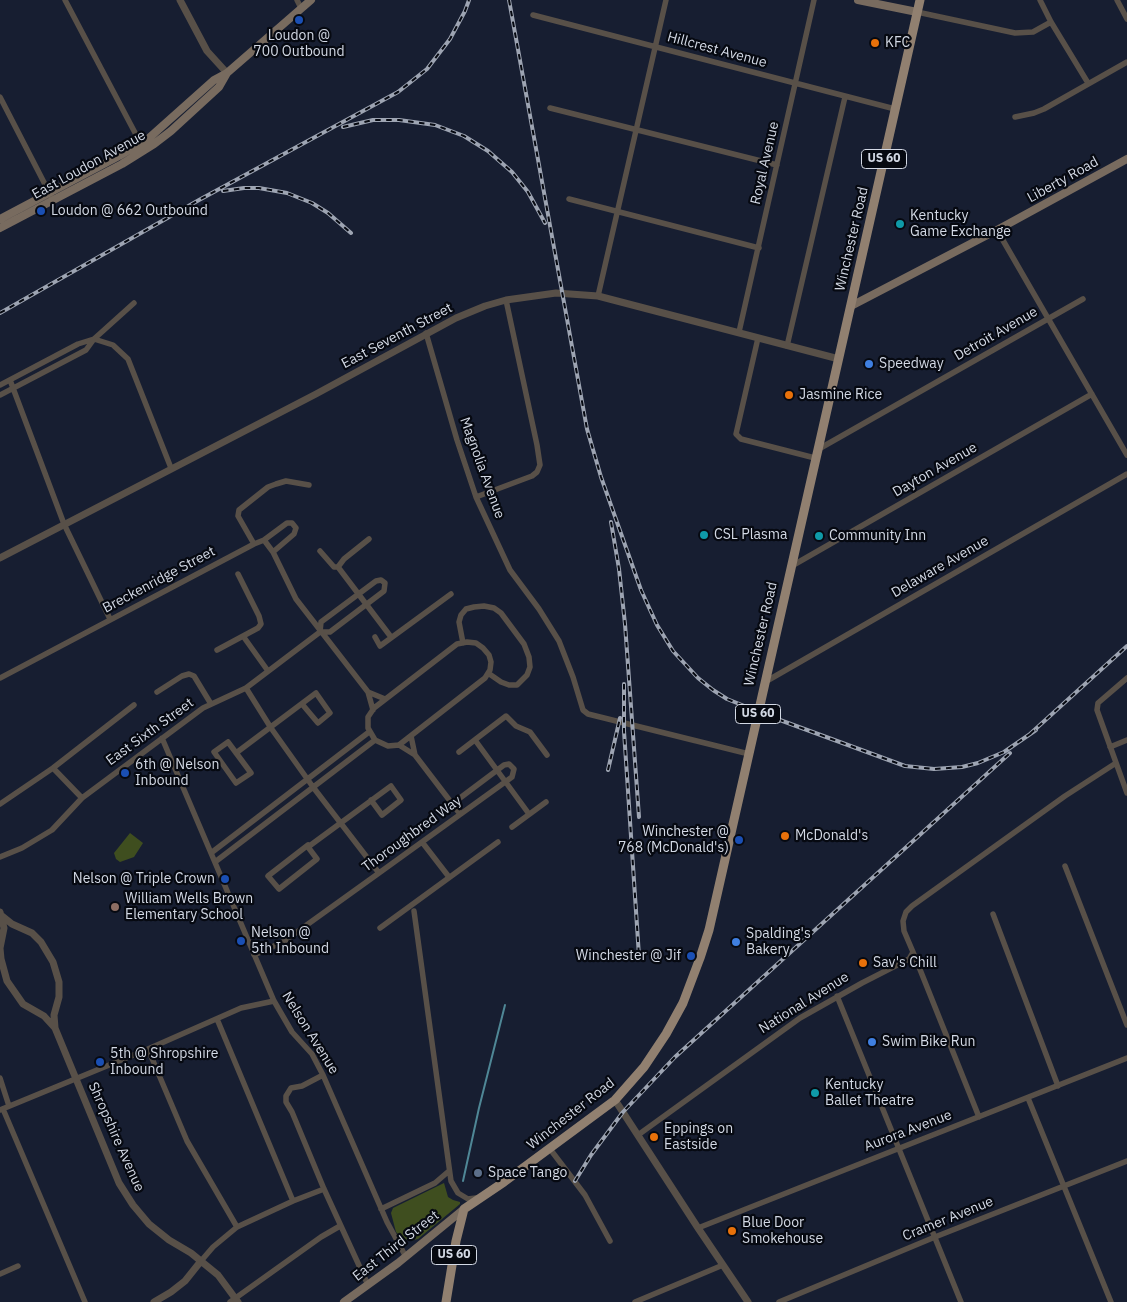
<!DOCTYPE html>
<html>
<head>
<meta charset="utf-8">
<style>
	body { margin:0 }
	canvas { display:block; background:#171e31 }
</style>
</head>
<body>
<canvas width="1127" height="1302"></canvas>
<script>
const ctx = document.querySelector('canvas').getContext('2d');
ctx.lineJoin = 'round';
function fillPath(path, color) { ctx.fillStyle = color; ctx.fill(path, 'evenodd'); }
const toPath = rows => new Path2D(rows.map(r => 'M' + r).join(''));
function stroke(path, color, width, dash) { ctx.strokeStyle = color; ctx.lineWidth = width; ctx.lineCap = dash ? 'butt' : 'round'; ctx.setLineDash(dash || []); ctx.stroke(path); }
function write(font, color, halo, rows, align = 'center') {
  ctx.font = font + ' "IBM Plex Sans",sans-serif'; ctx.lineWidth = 4.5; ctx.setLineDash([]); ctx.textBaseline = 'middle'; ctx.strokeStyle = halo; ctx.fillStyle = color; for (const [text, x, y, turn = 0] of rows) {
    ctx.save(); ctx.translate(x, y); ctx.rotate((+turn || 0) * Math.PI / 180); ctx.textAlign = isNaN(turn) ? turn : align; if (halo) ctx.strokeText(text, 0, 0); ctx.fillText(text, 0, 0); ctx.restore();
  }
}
fillPath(toPath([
	[130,833,143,843,134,857,120,862,116,859,114,853],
	[444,1183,448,1197,453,1200,460,1202,460,1204,418,1239,410,1241,402,1238,396,1232,391,1213,393,1208]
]), '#3f4e1f');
stroke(toPath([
	[463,1181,479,1108,505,1005]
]), '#4f8796', 2);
stroke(toPath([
	[65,0,142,146],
	[297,0,301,8],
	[1040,0,1051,22,1088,83],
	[1117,0,1127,19],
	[917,12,1015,33,1033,32,1051,22],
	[533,15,895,109],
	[0,97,51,196],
	[550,108,777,165],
	[1015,117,1034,113,1044,109,1127,62],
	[569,199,759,248],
	[997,230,1127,455],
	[598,296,666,0],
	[134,303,94,339,113,345,128,359,171,468],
	[739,332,814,0],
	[426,333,457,440,476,497,510,570,539,609,559,641,573,677,583,710,588,714,749,754],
	[758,338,736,434,741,439,815,458],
	[787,346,845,97],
	[10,380,64,524,110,619],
	[0,385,78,344,94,339,86,350,0,395],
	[817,450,1083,299],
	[476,497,532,476,537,472,540,465,537,445,506,300],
	[264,540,273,552,296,599,368,692],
	[254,544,238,516,239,510,268,487,276,484,286,481,309,485],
	[320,551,334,567,338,567,391,637],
	[338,567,344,559,369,539],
	[790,567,1092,394],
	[243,636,268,671],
	[375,637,380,646,451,594],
	[467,642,476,643,483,648,489,655,491,662,490,670,485,678,399,745,388,746,375,740,368,728,368,717,374,708,457,644,467,642],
	[463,643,459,622,461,615,466,609,474,607,484,606,494,608,501,613,524,644,529,657,530,667,527,675,517,685,509,685,501,682,488,673],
	[217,650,258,628,261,624,259,616,238,574],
	[0,678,254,544,264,540,287,523,292,523,296,528,294,534,273,552],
	[1127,678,1098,703,1097,710,1127,793],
	[765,682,1127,474],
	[246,688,271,728,313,787,379,873],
	[157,692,182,676,189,674,194,676,211,704],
	[373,710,368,692,385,699],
	[162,738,274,1001,292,1032,312,1054,323,1075,387,1222,406,1257],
	[475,740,529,814],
	[228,742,251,773,236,783,214,752,228,742],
	[399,745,415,755,411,736],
	[1110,747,1127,740],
	[459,752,506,716,516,726,530,732,547,755],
	[236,753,316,693,330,713,318,723,302,704],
	[415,755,460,814],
	[53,768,82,798],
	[0,804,53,768,134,705],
	[512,827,546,802],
	[422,842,449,877],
	[308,847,317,859,279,889,268,876,308,845,308,847,391,786,401,800,382,815,371,800],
	[211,853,369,732],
	[0,857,22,848,52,830,82,798,203,708,246,688,320,632,330,632,384,591,385,583,381,580,376,581,321,622,320,632],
	[215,862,375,740],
	[1065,866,1127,1025],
	[414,911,451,1181,458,1193,468,1199,476,1198],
	[993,914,1058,1086],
	[380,928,498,842],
	[913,952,979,1117],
	[254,955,283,942,379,873,512,777,514,769,509,764,504,765,452,804],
	[837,996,961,1302],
	[217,1019,293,1201],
	[148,1049,187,1141,237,1227],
	[323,1075,302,1086,291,1088,286,1096,286,1102,292,1112,324,1189,368,1285],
	[0,1078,9,1106],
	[1028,1098,1111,1302],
	[3,1109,85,1302],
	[0,1110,148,1049,241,1008,274,1001],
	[638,1135,800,1018,862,983,909,959,913,952,904,931,903,921,906,912,912,906,1065,796,1116,763],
	[550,1149,585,1195,610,1241],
	[381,1209,435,1183,449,1171],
	[698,1228,1127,1058],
	[201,1261,213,1247,237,1227,293,1201,324,1189],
	[0,1274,18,1266],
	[230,1302,321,1237,340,1226],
	[635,1302,723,1265],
	[779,1302,935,1237,1127,1161]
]), '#585048', 5.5);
stroke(toPath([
	[180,0,207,51,227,73],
	[0,558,316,394,456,318,485,306,506,300,556,293,598,296,839,359],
	[0,912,4,928,0,948,1,959,7,981,23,1004,44,1016,55,1028],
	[2,916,12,924,32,933,41,942,53,962,59,982,59,997,54,1015,55,1028,119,1183,133,1205,149,1224,169,1240,191,1253,218,1275,238,1302],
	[615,1100,698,1228,748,1302],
	[154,1302,171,1292,185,1281,201,1261]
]), '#585048', 7);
stroke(toPath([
	[858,0,917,12],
	[0,219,119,156,149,138,214,80,227,73,311,0],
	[0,228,122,164,154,144,171,131,219,87,227,73],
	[851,306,997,230,1127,159],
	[344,1302,398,1263,464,1209]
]), '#786b5f', 8);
stroke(toPath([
	[446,1302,456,1241,464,1209,504,1182,615,1100,644,1067,666,1034,683,1003,700,958,709,930,920,0]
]), '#918070', 9);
const rail = toPath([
	[509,0,587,429,601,477,641,590,657,625,673,651,698,678,713,690,727,699,769,716,905,766,934,769,962,767,978,763,1004,752,1036,730],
	[343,127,373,120,399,120,435,125,464,136,488,151,512,172,528,192,545,223],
	[223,191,244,188,259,188,287,193,312,203,328,213,351,233],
	[0,313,199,200,398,92,427,69,450,39,465,11,469,0],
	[611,522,619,569,625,624,639,817],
	[624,684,624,731,639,956],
	[1030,734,1127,646],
	[608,770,620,718],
	[575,1181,591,1155,623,1112,675,1057,1010,753]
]);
stroke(rail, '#9da4b2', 4);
stroke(rail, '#060911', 2, [5.5]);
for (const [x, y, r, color] of [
	[299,20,5,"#1a4fb4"],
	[875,43,5,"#e8710a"],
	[41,211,5,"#1a4fb4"],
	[900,224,5,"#0f9aa8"],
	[869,364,5,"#3f7fe0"],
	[789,395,5,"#e8710a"],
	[704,535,5,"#0f9aa8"],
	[819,536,5,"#0f9aa8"],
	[125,773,5,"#1a4fb4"],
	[785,836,5,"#e8710a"],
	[739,840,5,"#1a4fb4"],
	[225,879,5,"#1a4fb4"],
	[115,907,5,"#8d6e63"],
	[241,941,5,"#1a4fb4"],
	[736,942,5,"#3f7fe0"],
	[691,956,5,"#1a4fb4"],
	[863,963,5,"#e8710a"],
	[872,1042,5,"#3f7fe0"],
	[100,1062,5,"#1a4fb4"],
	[815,1093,5,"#0f9aa8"],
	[654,1137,5,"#e8710a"],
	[478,1173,5,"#5c6f8a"],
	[732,1231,5,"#e8710a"]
]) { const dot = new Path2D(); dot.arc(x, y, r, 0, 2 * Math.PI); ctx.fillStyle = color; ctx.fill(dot); stroke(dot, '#060911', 2); }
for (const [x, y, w] of [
	[884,159,45],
	[758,714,45],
	[454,1255,45]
]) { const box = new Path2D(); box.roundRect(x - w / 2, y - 9.5, w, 19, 4); ctx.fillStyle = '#060911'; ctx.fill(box); stroke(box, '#d3d9e5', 1); }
write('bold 12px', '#d3d9e5', null, [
	["US 60",884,159],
	["US 60",758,714],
	["US 60",454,1255]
]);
write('14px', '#d3d9e5', '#060911', [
	["Loudon @",299,36,"center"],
	["700 Outbound",299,52,"center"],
	["KFC",885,43],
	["Loudon @ 662 Outbound",51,211],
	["Kentucky",910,216],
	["Game Exchange",910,232],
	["Speedway",879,364],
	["Jasmine Rice",799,395],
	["CSL Plasma",714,535],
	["Community Inn",829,536],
	["6th @ Nelson",135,765],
	["Inbound",135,781],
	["Winchester @",729,832,"right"],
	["768 (McDonald's)",729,848,"right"],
	["McDonald's",795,836],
	["Nelson @ Triple Crown",215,879,"right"],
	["William Wells Brown",125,899],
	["Elementary School",125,915],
	["Nelson @",251,933],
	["5th Inbound",251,949],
	["Spalding's",746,934],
	["Bakery",746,950],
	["Winchester @ Jif",681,956,"right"],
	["Sav's Chill",873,963],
	["Swim Bike Run",882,1042],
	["5th @ Shropshire",110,1054],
	["Inbound",110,1070],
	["Kentucky",825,1085],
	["Ballet Theatre",825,1101],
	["Eppings on",664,1129],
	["Eastside",664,1145],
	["Space Tango",488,1173],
	["Blue Door",742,1223],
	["Smokehouse",742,1239]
], 'left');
write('14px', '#d3d9e5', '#060911', [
	["Hillcrest Avenue",717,50,15],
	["Royal Avenue",765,163,-77],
	["East Loudon Avenue",89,165,-29],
	["Liberty Road",1063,180,-29],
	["Winchester Road",852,239,-77],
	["Detroit Avenue",996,334,-30],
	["East Seventh Street",397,336,-28],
	["Magnolia Avenue",482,468,70],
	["Dayton Avenue",935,470,-30],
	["Delaware Avenue",940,567,-30],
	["Breckenridge Street",159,580,-28],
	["Winchester Road",761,634,-77],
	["East Sixth Street",150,732,-36],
	["Thoroughbred Way",412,834,-36],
	["National Avenue",804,1003,-32],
	["Nelson Avenue",310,1033,58],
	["Winchester Road",571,1114,-38],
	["Aurora Avenue",908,1131,-21],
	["Shropshire Avenue",116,1137,66],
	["Cramer Avenue",948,1219,-22],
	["East Third Street",396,1246,-38]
]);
</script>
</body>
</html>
